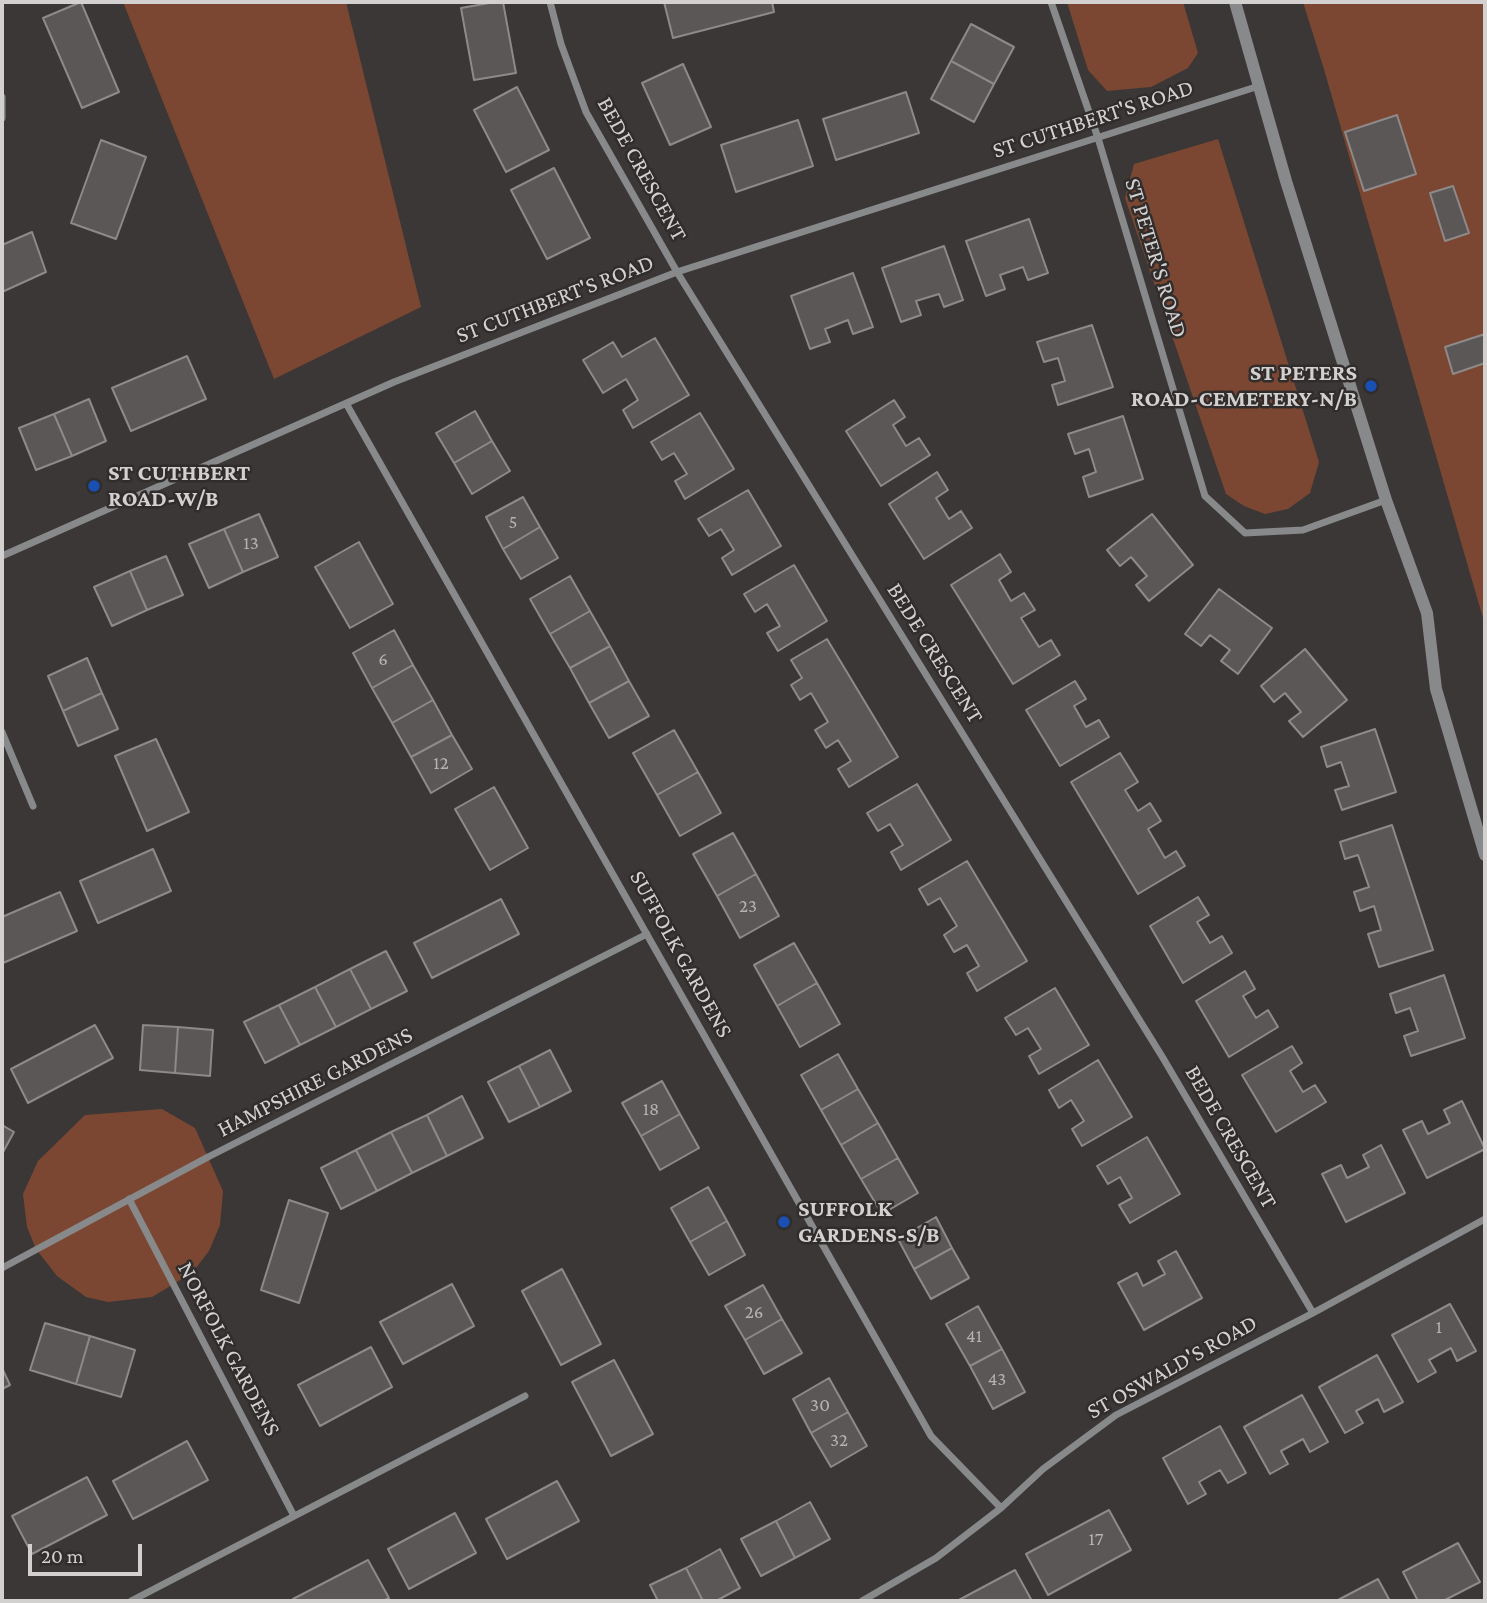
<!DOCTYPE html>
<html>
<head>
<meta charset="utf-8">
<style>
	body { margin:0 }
	#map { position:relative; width:1487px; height:1603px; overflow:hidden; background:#3a3736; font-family:"Crimson Pro",serif }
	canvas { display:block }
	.frame { position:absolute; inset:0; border:4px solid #d3d1d0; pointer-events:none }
	.scale { position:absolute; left:28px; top:1544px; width:114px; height:32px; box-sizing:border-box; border:4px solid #d3d1d0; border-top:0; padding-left:9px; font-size:21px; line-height:24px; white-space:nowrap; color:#d3d1d0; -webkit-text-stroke:5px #302d2c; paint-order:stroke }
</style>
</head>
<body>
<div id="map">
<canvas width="1487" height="1603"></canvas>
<div class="frame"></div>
<div class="scale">20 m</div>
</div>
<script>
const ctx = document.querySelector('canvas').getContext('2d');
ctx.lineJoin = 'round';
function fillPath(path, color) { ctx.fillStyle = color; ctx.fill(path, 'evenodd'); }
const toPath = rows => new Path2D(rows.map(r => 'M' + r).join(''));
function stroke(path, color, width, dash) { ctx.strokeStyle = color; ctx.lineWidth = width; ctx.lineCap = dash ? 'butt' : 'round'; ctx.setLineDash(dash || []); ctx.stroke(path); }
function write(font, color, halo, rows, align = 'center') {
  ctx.font = font + ' "Crimson Pro",serif'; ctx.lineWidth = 5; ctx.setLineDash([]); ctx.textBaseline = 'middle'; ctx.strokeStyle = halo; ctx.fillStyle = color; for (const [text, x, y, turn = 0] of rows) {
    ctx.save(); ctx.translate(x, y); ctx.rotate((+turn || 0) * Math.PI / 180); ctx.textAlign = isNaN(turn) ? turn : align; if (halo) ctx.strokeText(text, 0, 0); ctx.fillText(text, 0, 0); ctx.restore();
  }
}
fillPath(toPath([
	[123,2,346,2,421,307,274,379],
	[1067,2,1183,2,1198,53,1188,68,1151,87,1107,91,1088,70],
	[1303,2,1485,2,1485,625,1323,66],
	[1218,139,1319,462,1310,493,1288,509,1265,514,1244,506,1226,494,1125,198,1134,164],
	[162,1109,195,1128,223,1191,220,1225,209,1251,192,1273,152,1297,108,1302,86,1297,57,1276,36,1249,27,1227,23,1194,38,1161,85,1115]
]), '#7b4732');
const building = toPath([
	[81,2,119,92,82,108,43,18,81,2],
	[495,2,503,2,516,73,474,80,461,8,495,2],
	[664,2,772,2,774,12,673,38,664,2],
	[971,24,1014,47,994,84,951,61,971,24],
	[951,61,994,84,974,122,931,99,951,61],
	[683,64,711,127,670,145,642,83,683,64],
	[517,87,549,150,506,172,474,110,517,87],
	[906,92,919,133,836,160,823,119,906,92],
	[1397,115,1416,174,1364,191,1345,132,1397,115],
	[798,120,813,166,736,192,721,145,798,120],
	[101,140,146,157,116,239,71,223,101,140],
	[554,168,590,238,547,259,511,190,554,168],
	[1453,186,1469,233,1445,241,1430,193,1453,186],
	[1029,219,1048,273,1028,280,1023,267,1000,275,1005,289,986,296,966,241,1029,219],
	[32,232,46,272,2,292,2,245,32,232],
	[944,246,963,300,944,307,939,294,916,301,921,315,901,322,882,268,944,246],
	[853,273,873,327,853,334,848,320,825,329,830,342,810,349,791,296,853,273],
	[1092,325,1113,387,1058,405,1052,385,1065,381,1058,358,1044,362,1037,342,1092,325],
	[1485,334,1485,363,1453,374,1445,347,1485,334],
	[655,338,689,395,633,428,623,410,638,400,626,379,603,393,583,360,613,342,622,357,655,338],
	[187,356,206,399,131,431,112,388,187,356],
	[89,399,106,441,72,456,54,414,89,399],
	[894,400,905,417,893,425,906,446,919,438,930,455,881,486,846,431,894,400],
	[475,411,492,441,454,463,436,433,475,411],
	[700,413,734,469,685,499,675,481,687,474,674,453,662,460,651,442,700,413],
	[54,414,72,456,36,470,19,428,54,414],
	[1123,416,1143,479,1089,497,1083,477,1096,472,1089,449,1075,454,1068,434,1123,416],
	[492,441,510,471,472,494,454,463,492,441],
	[937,472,948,490,936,498,949,519,961,511,972,528,924,559,889,504,937,472],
	[748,490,781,546,732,575,722,558,734,550,721,529,709,536,698,519,748,490],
	[523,497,540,527,503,549,486,517,523,497],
	[259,514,278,557,243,572,224,529,259,514],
	[1152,514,1193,565,1149,601,1136,585,1147,576,1131,557,1120,566,1107,550,1152,514],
	[540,527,558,558,521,579,503,549,540,527],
	[224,529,243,572,209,588,189,544,224,529],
	[359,542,393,604,350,628,315,567,359,542],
	[1000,554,1011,572,999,580,1011,601,1024,593,1035,610,1021,618,1039,647,1051,640,1060,655,1013,684,951,585,1000,554],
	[166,556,183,595,147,610,130,571,166,556],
	[794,565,827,621,778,651,767,633,780,626,767,604,755,612,744,594,794,565],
	[130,571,147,610,112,626,94,587,130,571],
	[570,576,590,611,550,634,530,599,570,576],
	[1219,589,1272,628,1238,674,1221,661,1230,650,1210,635,1201,646,1185,634,1219,589],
	[590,611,610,646,570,668,550,634,590,611],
	[394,630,413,665,372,688,353,653,394,630],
	[827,639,898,757,849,787,838,769,851,761,838,740,826,748,815,730,828,722,811,693,800,700,791,685,802,678,791,660,827,639],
	[610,646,629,681,589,703,570,668,610,646],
	[1305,649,1347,700,1303,737,1289,721,1301,712,1285,693,1274,702,1261,686,1305,649],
	[87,658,102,693,63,711,48,676,87,658],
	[413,665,433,700,392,723,372,688,413,665],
	[629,681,649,716,609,738,589,703,629,681],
	[1075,681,1086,699,1074,706,1086,727,1099,720,1109,737,1060,766,1026,710,1075,681],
	[102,693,118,729,78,746,63,711,102,693],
	[433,700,452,735,411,757,392,723,433,700],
	[1375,729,1396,792,1342,810,1335,790,1349,786,1341,762,1327,767,1321,747,1375,729],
	[674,730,698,772,657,795,633,753,674,730],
	[452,735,472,769,431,793,411,757,452,735],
	[156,739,189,812,147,831,115,756,156,739],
	[1120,753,1138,782,1125,790,1138,811,1150,803,1161,821,1148,829,1165,858,1176,851,1185,866,1138,894,1071,782,1120,753],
	[698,772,721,813,680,836,657,795,698,772],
	[917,784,951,840,901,870,891,852,903,845,890,824,878,831,867,813,917,784],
	[494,787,528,848,490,870,455,809,494,787],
	[1392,825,1433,950,1379,967,1368,934,1381,930,1374,906,1360,911,1354,892,1369,887,1358,855,1345,859,1340,842,1392,825],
	[733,833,756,874,717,896,693,854,733,833],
	[153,849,171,891,98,923,80,881,153,849],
	[967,861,1027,961,977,991,967,973,979,966,967,945,954,952,944,935,957,926,940,898,928,905,919,889,967,861],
	[756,874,779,916,740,938,717,896,756,874],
	[60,892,77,931,3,963,2,917,60,892],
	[1198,897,1209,915,1197,922,1210,943,1222,936,1232,953,1183,983,1150,926,1198,897],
	[501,899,519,934,432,978,414,943,501,899],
	[794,943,817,983,777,1006,754,965,794,943],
	[386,951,407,991,371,1009,350,969,386,951],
	[350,969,371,1009,336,1027,315,987,350,969],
	[1245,971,1255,989,1243,996,1256,1018,1268,1010,1278,1027,1229,1057,1196,1001,1245,971],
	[1444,975,1465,1038,1411,1056,1404,1036,1418,1031,1410,1008,1396,1013,1390,994,1444,975],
	[817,983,840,1024,800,1047,777,1006,817,983],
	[315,987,336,1027,300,1045,279,1005,315,987],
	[1055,988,1089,1045,1039,1074,1029,1056,1041,1049,1028,1028,1016,1035,1005,1018,1055,988],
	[279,1005,300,1045,265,1063,244,1022,279,1005],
	[95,1025,113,1058,28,1103,11,1069,95,1025],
	[143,1025,178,1027,175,1073,140,1070,143,1025],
	[178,1027,213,1030,210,1076,175,1073,178,1027],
	[1292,1046,1302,1063,1290,1071,1303,1092,1315,1085,1326,1102,1276,1132,1242,1075,1292,1046],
	[550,1050,571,1091,540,1107,519,1066,550,1050],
	[838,1054,858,1089,821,1110,801,1075,838,1054],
	[1098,1060,1132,1117,1082,1146,1072,1129,1084,1121,1071,1100,1059,1108,1049,1090,1098,1060],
	[519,1066,540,1107,509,1122,488,1082,519,1066],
	[662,1081,680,1114,641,1136,622,1103,662,1081],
	[858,1089,878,1123,841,1145,821,1110,858,1089],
	[462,1096,483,1138,447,1156,427,1115,462,1096],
	[1462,1101,1485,1149,1427,1178,1403,1130,1422,1121,1428,1134,1450,1123,1444,1110,1462,1101],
	[680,1114,699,1148,660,1170,641,1136,680,1114],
	[427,1115,447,1156,412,1173,391,1132,427,1115],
	[878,1123,898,1158,861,1179,841,1145,878,1123],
	[2,1125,14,1132,2,1154,2,1125],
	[391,1132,412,1173,377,1191,356,1150,391,1132],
	[1147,1137,1180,1194,1130,1223,1119,1205,1132,1198,1120,1177,1108,1184,1097,1166,1147,1137],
	[1381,1145,1405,1193,1346,1222,1322,1174,1341,1165,1347,1178,1369,1167,1363,1155,1381,1145],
	[356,1150,377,1191,341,1209,321,1168,356,1150],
	[898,1158,918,1193,882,1214,861,1179,898,1158],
	[708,1187,727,1221,690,1242,671,1208,708,1187],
	[289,1200,328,1213,299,1303,261,1290,289,1200],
	[936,1217,952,1248,914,1269,898,1239,936,1217],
	[727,1221,745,1255,709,1275,690,1242,727,1221],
	[952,1248,969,1278,931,1299,914,1269,952,1248],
	[1176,1251,1202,1298,1144,1330,1118,1283,1137,1273,1143,1286,1165,1274,1158,1261,1176,1251],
	[562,1269,601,1344,561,1365,522,1291,562,1269],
	[452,1284,474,1326,403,1364,380,1322,452,1284],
	[763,1285,782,1319,745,1340,725,1306,763,1285],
	[1450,1304,1476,1351,1457,1361,1451,1348,1429,1360,1436,1372,1418,1382,1392,1335,1450,1304],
	[978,1306,1002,1349,970,1366,946,1324,978,1306],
	[782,1319,802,1353,764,1374,745,1340,782,1319],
	[45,1323,90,1336,76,1384,30,1370,45,1323],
	[90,1336,135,1350,121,1397,76,1384,90,1336],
	[371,1347,392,1387,320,1426,298,1385,371,1347],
	[1002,1349,1025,1392,993,1409,970,1366,1002,1349],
	[1377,1355,1403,1402,1384,1412,1378,1399,1356,1411,1363,1423,1345,1433,1319,1387,1377,1355],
	[614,1360,653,1434,611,1456,572,1382,614,1360],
	[2,1368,10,1385,2,1389,2,1368],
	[829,1378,848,1412,811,1433,793,1399,829,1378],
	[1302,1395,1328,1442,1310,1452,1303,1439,1281,1451,1288,1464,1270,1474,1244,1427,1302,1395],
	[848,1412,867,1446,831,1467,811,1433,848,1412],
	[1220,1426,1246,1473,1228,1483,1220,1470,1199,1482,1206,1494,1188,1504,1163,1458,1220,1426],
	[187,1441,208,1480,133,1519,113,1481,187,1441],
	[87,1477,107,1515,32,1554,12,1516,87,1477],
	[557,1481,579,1521,507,1559,486,1519,557,1481],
	[810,1502,830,1539,795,1558,776,1521,810,1502],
	[1109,1510,1131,1550,1048,1595,1026,1554,1109,1510],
	[455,1513,476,1553,409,1589,388,1549,455,1513],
	[776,1521,795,1558,761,1576,741,1539,776,1521],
	[1458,1543,1480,1582,1443,1601,1418,1601,1403,1572,1458,1543],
	[720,1549,740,1588,716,1601,703,1601,686,1568,720,1549],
	[368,1560,389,1598,383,1601,294,1601,293,1599,368,1560],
	[686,1568,703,1601,658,1601,650,1585,686,1568],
	[1015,1570,1032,1601,957,1601,1015,1570],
	[1378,1579,1390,1601,1336,1601,1378,1579]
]);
fillPath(building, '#5b5756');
stroke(building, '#8d8a89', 2);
stroke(toPath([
	[550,2,561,44,586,112,677,272,1163,1058,1313,1313],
	[1051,2,1098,138,1205,496,1245,533,1303,530,1386,500],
	[2,97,2,118],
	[347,405,931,1436,1001,1508],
	[2,556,394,382,677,272,1259,86],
	[2,732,33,806],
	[129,1199,294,1516],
	[2,1268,208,1157,647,934],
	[131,1601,525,1396],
	[862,1601,936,1558,1001,1508,1043,1469,1116,1415,1313,1313,1485,1219]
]), '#88898a', 7);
stroke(toPath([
	[1235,2,1286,181,1354,398,1386,500,1427,613,1436,689,1485,855]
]), '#88898a', 12);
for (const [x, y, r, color] of [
	[1371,386,7,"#1a4fb4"],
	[94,486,7,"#1a4fb4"],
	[784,1222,7,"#1a4fb4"]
]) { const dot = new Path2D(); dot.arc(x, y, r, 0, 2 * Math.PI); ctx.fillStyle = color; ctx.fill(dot); stroke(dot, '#302d2c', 2.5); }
write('19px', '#b5b2b2', null, [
	["5",513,522],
	["13",251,543],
	["6",383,659],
	["12",441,763],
	["23",748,906],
	["18",651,1109],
	["26",754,1312],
	["1",1439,1327],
	["41",974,1336],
	["43",997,1379],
	["30",820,1405],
	["32",839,1440],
	["17",1096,1539]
]);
write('23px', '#d3d1d0', '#302d2c', [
	["ST CUTHBERT'S ROAD",1093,119,-18],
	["BEDE CRESCENT",642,169,61],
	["ST PETER'S ROAD",1156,258,73],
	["ST CUTHBERT'S ROAD",555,299,-21],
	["BEDE CRESCENT",935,653,58],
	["SUFFOLK GARDENS",681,954,61],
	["HAMPSHIRE GARDENS",315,1082,-27],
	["BEDE CRESCENT",1231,1137,60],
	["NORFOLK GARDENS",229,1349,62],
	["ST OSWALD'S ROAD",1172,1367,-29]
]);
write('bold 23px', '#d3d1d0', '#302d2c', [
	["ST PETERS",1357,373,"right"],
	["ROAD-CEMETERY-N/B",1357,399,"right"],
	["ST CUTHBERT",108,473],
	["ROAD-W/B",108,499],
	["SUFFOLK",798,1209],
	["GARDENS-S/B",798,1235]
], 'left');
</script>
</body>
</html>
